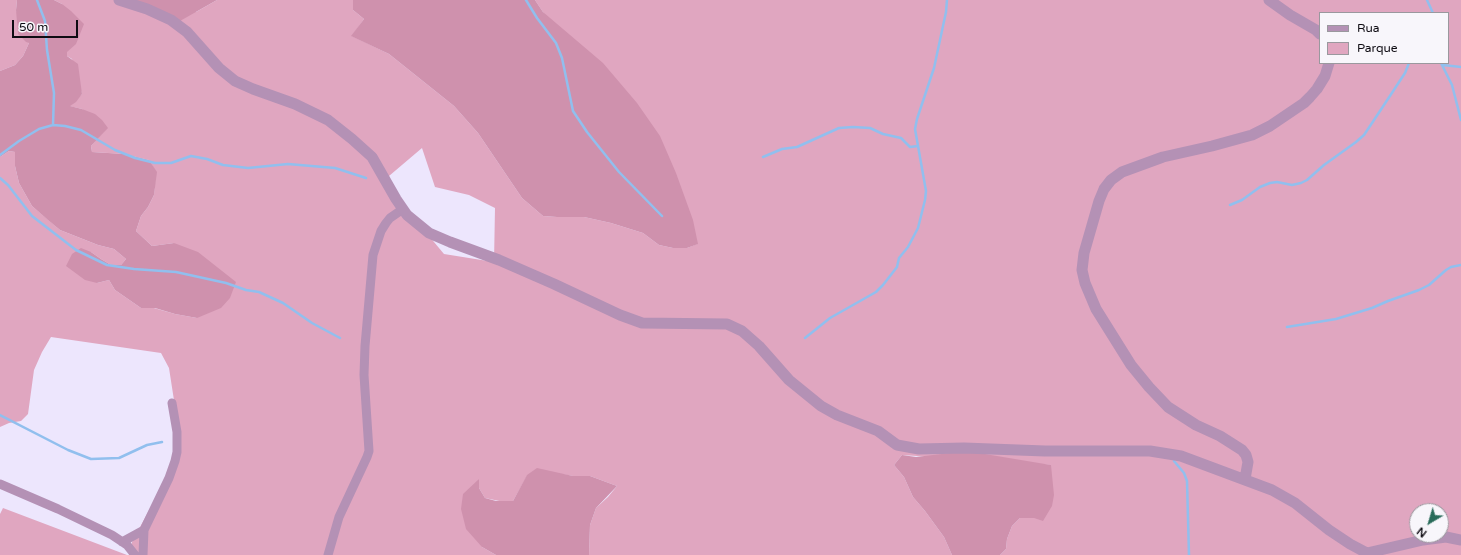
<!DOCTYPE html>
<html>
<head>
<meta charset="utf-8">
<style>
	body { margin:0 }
	#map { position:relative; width:1461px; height:555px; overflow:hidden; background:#ede6fd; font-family:"Varela Round",sans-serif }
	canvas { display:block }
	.legend { position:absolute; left:1319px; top:12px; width:130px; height:52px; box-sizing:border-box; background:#f8f6fb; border:1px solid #9a989e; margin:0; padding:5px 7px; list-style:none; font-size:12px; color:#0e0b12 }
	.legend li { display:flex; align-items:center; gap:8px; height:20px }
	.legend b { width:20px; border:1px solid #9a989e }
	.north { position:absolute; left:1409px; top:503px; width:40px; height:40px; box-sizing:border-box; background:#f8f6fb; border:1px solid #9a989e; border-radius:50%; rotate:218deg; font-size:11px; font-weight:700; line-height:16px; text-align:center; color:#0e0b12 }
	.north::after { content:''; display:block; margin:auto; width:14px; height:18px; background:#296b5a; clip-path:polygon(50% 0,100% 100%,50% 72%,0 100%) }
	.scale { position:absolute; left:12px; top:20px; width:66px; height:18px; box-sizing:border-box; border:2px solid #0e0b12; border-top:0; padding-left:5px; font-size:12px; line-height:14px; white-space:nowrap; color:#0e0b12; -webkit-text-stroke:3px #f8f6fb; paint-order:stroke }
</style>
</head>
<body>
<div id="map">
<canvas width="1461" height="555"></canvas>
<ul class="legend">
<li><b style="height:5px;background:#b491b5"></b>Rua</li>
<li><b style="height:11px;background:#e0a6c0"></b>Parque</li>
</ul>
<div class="north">N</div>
<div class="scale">50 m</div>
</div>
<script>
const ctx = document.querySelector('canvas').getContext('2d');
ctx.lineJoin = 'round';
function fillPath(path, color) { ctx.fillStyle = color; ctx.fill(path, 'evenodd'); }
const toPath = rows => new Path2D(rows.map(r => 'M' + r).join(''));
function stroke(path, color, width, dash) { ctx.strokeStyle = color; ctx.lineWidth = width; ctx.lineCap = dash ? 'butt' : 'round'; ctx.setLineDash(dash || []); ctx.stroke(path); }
fillPath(toPath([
	[0,0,17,0,16,10,29,43,23,56,15,65,0,71],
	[54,0,133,0,196,12,217,0,353,0,353,10,364,19,352,36,389,54,454,106,478,133,522,198,543,216,557,217,584,217,611,223,643,233,659,245,673,248,687,248,697,244,535,0,1461,0,1461,555,1000,555,1006,549,1007,539,1012,526,1020,518,1034,518,1051,465,902,455,894,465,904,477,913,497,925,511,944,537,952,555,589,555,590,525,596,508,608,497,617,486,590,476,573,476,555,473,527,476,513,501,504,502,485,498,479,488,478,479,482,547,496,555,129,555,132,542,169,473,180,439,169,368,161,353,51,337,42,352,34,370,28,414,21,421,9,423,0,427,0,157,9,151,15,152,15,166,19,183,32,206,60,230,98,245,114,249,126,259,121,265,111,265,101,259,91,252,97,283,109,280,115,290,141,308,154,308,175,314,197,318,174,243,152,246,136,231,141,216,148,207,154,195,156,172,149,160,124,154,92,152,91,146,107,128,82,109,69,106,82,94,72,59,67,56,67,51,73,45,62,4],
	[1320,13,1448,13,1448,63,1320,63],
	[422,148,435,187,469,195,495,208,494,262,444,254,424,230,399,208,389,176],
	[1417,511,1441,511,1441,535,1417,535],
	[3,508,127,555,0,555,0,514]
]), '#e0a6c0');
fillPath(toPath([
	[17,0,54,0,62,4,71,11,84,24,76,44,67,52,67,56,78,64,82,94,76,102,70,106,82,109,95,114,102,120,108,128,91,146,92,152,124,154,149,160,157,172,154,195,148,207,141,216,136,231,152,246,174,243,198,252,236,282,230,298,221,308,197,318,175,314,155,308,141,308,115,290,109,280,97,283,85,280,66,266,72,254,81,248,91,252,101,259,111,265,121,265,126,259,114,249,98,245,60,230,48,220,32,206,19,183,15,166,15,152,9,151,0,157,0,71,15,65,23,56,29,43,26,42,18,34,16,10],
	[133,0,217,0,180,21],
	[353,0,535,0,543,12,603,63,637,103,660,136,676,173,693,220,698,244,687,248,673,248,659,245,643,233,611,223,584,217,557,217,543,216,522,198,478,133,454,106,389,54,351,36,364,19,353,10],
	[967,451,1051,465,1054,495,1052,506,1043,521,1034,518,1020,518,1012,526,1007,539,1006,549,1000,555,952,555,944,537,925,511,913,497,904,477,894,465,902,455,916,457],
	[537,468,573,476,590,476,617,486,596,508,590,525,589,555,496,555,482,547,466,529,461,509,463,494,479,479,479,488,485,498,496,501,513,501,527,475]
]), '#cf91ad');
stroke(toPath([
	[37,0,45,21,47,50,54,93,53,125],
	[526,0,537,18,556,43,562,58,573,111,587,132,619,172,662,216],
	[1427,0,1433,13],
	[1441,63,1452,85,1461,120],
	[1443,65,1461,67],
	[0,155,19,141,39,129,53,125,65,126,81,130,115,150,135,158,155,163,171,163,191,156,207,159,223,165,248,168,288,164,335,168,366,178],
	[763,157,782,149,797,147,839,128,853,127,870,128,883,134,901,138,910,147,918,146],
	[0,178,8,185,32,216,76,250,107,265,134,269,176,272,226,283,246,290,259,292,283,303,312,323,340,338],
	[1230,205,1242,200,1260,187,1270,183,1277,182,1292,185,1301,183,1307,180,1324,165,1356,142,1364,135,1382,108,1405,73,1409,63],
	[1287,327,1336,319,1372,308,1388,301,1419,290,1429,285,1446,270,1451,267,1461,265],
	[805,338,830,318,876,292,883,285,897,267,899,258,908,247,918,228,925,200,926,191,915,129,917,119,934,68,946,12,947,0],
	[0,415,68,450,91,459,119,458,147,445,162,442],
	[1174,461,1184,473,1187,481,1189,555]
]), '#91bfee', 2.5);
stroke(toPath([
	[0,484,58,509,112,535,127,545,135,555],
	[122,542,144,530],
	[143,555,144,530,169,478,175,461,177,452,177,432,172,403],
	[328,555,339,517,367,457,369,451,364,375,365,346,373,255,381,231,386,223,390,218,403,209]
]), '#b491b5', 9);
stroke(toPath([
	[119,0,147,9,171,20,187,32,219,68,235,81,253,89,295,104,328,120,352,139,372,157,396,199,407,215,429,233,450,242,499,260,554,284,620,315,642,323,727,324,742,331,759,346,789,380,821,406,837,415,878,431,897,445,919,449,964,448,1045,451,1150,451,1181,456,1272,490,1295,503,1329,530,1350,544,1367,553,1423,540,1446,537,1461,540],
	[1269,0,1290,15,1316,30,1320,34],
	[1245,479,1248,462,1246,455,1242,450,1220,436,1196,425,1168,407,1149,387,1131,365,1096,309,1085,283,1082,270,1084,253,1099,201,1104,189,1111,180,1122,172,1163,157,1212,146,1252,135,1270,126,1304,103,1310,97,1317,89,1325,76,1329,63]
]), '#b491b5', 11);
</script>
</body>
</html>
